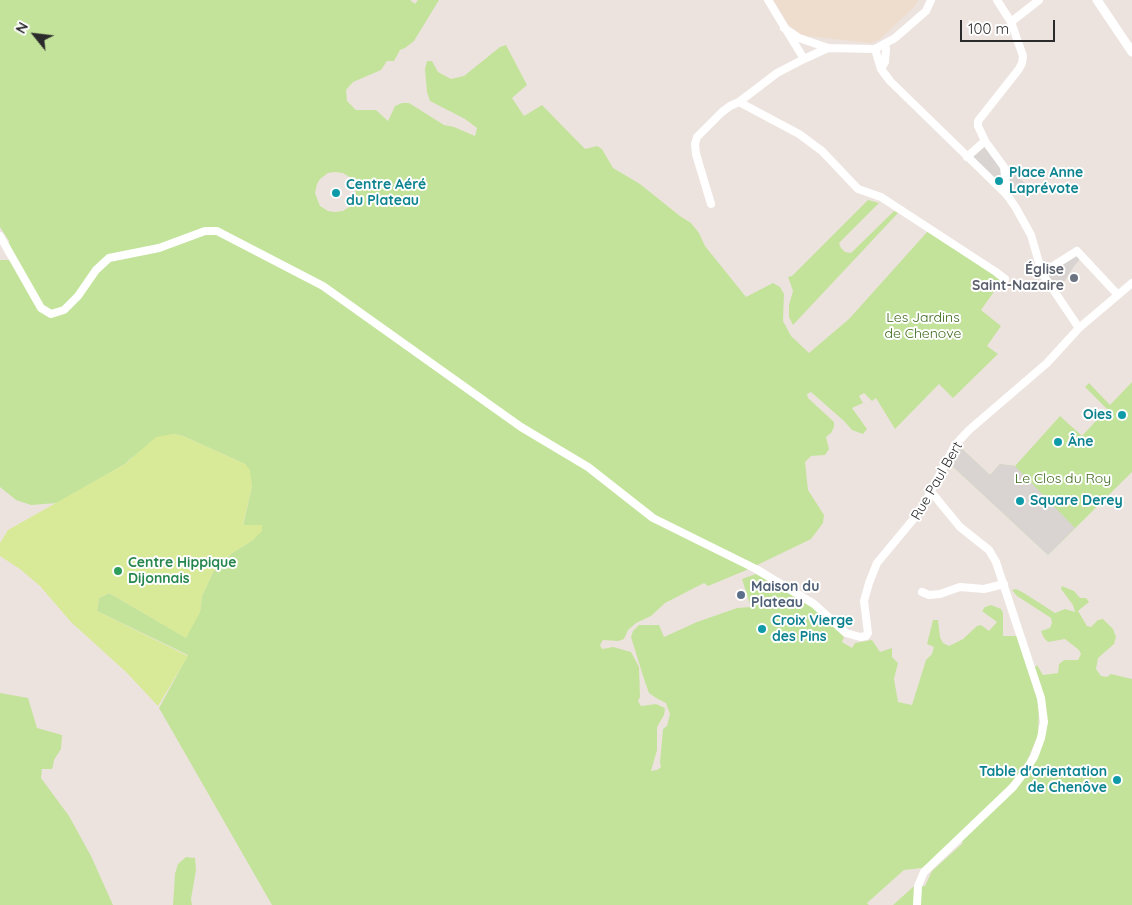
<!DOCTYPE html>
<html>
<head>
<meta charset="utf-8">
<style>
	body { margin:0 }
	#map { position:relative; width:1132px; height:905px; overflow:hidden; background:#ede3de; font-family:Quicksand,sans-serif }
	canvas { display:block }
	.north { position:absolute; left:10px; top:10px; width:50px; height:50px; -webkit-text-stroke:4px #fff; paint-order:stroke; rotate:299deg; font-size:14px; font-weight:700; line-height:20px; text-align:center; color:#2b2b2b }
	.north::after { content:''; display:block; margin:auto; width:18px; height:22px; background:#2b2b2b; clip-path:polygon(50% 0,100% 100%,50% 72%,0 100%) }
	.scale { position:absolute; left:960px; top:20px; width:95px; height:22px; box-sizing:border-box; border:2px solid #2b2b2b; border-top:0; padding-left:6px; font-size:15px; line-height:18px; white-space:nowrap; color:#2b2b2b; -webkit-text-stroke:4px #fff; paint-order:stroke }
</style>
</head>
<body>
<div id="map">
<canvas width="1132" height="905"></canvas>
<div class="north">N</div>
<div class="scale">100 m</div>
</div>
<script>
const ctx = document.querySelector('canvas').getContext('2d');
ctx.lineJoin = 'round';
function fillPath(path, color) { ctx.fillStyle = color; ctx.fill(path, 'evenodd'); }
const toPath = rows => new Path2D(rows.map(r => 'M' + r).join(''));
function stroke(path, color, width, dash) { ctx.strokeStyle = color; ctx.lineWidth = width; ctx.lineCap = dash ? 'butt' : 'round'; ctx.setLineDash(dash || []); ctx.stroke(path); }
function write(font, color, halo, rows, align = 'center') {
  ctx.font = font + ' Quicksand,sans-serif'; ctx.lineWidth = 4; ctx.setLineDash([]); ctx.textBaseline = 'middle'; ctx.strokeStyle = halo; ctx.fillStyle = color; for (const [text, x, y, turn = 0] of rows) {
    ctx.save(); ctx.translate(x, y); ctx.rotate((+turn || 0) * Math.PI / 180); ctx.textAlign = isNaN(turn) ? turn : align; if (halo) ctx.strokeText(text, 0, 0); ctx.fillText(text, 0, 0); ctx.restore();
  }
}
fillPath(toPath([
	[774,0,918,0,915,6,879,40,870,43,807,36,800,34,788,24]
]), '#eeddcd');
fillPath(toPath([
	[0,0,410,0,415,4,418,0,439,0,414,41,405,48,400,50,394,61,387,61,381,70,353,82,346,90,347,101,356,110,376,110,388,121,395,106,402,103,409,103,444,125,454,127,475,136,477,128,465,119,430,101,427,92,425,69,427,61,432,61,438,72,451,79,464,76,500,47,506,45,527,85,512,98,524,116,542,105,585,149,597,146,602,149,613,168,640,184,680,216,691,223,699,233,705,246,746,297,773,283,780,287,784,294,783,321,791,336,809,353,849,319,928,231,1003,279,981,310,1001,326,987,346,998,354,953,398,939,384,895,429,876,398,872,401,864,393,859,396,863,403,852,408,867,429,863,434,852,430,844,421,811,392,807,394,808,398,834,422,834,427,831,433,826,437,829,449,825,455,811,456,805,462,808,490,824,515,823,523,811,539,749,569,708,586,704,583,665,603,651,616,636,623,628,630,624,639,618,641,603,640,600,645,602,649,613,647,631,652,639,667,640,697,638,701,641,706,656,704,665,708,664,715,657,727,657,750,651,771,657,770,661,767,660,762,663,729,667,726,670,714,666,703,656,698,649,693,645,682,631,637,633,631,639,625,659,625,664,637,697,622,737,608,751,607,742,579,756,574,808,603,844,637,842,642,852,648,855,643,872,640,880,652,892,648,892,657,898,663,894,679,898,702,912,705,926,660,932,654,934,647,927,644,933,620,938,620,940,637,943,643,949,646,963,639,977,626,981,625,989,631,997,622,982,611,985,607,991,605,1001,609,1003,613,1003,636,1017,636,1039,705,1038,735,1025,766,1006,789,930,862,922,868,904,870,867,903,869,905,272,905,159,708,188,655,97,611,99,598,109,593,185,637,200,612,202,596,213,572,232,553,253,540,261,525,243,526,252,486,245,464,183,436,173,434,130,459,125,464,57,503,31,505,16,500,0,487,0,260,13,260,8,247,9,241,0,227],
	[334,172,343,173,351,178,354,184,356,193,354,200,349,207,343,211,335,212,328,211,320,206,315,193,317,184,320,179,328,173],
	[868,200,879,203,839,243,841,248,845,252,851,253,894,211,898,213,793,325,789,317,789,305,793,291,788,277,792,276],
	[1132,382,1132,472,1048,555,949,463,959,446,990,475,1000,464,1015,466,1060,416,1082,436,1107,409,1085,387,1089,383,1110,405],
	[1062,586,1074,591,1080,598,1086,598,1089,602,1078,611,1087,626,1091,627,1098,620,1103,619,1113,629,1116,637,1114,644,1098,658,1096,669,1101,676,1107,677,1111,674,1132,679,1132,905,893,905,913,887,925,886,932,871,963,843,961,840,1003,802,1031,770,1045,736,1034,668,1037,665,1043,675,1058,673,1059,664,1064,660,1078,660,1081,654,1079,650,1065,639,1048,642,1044,638,1041,631,1050,628,1052,623,1051,618,1017,596,1012,590,1016,589,1024,593,1055,613,1065,609,1075,612,1073,605,1061,589],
	[0,693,28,698,37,728,62,735,61,749,54,760,53,766,52,769,42,769,41,778,69,816,91,856,113,905,0,905],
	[186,857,195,858,196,870,191,899,192,905,173,905,175,874,178,864]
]), '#c3e39b');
fillPath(toPath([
	[173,434,183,436,245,464,250,470,252,486,243,525,262,525,262,531,253,540,232,553,213,572,202,596,200,612,186,638,109,593,99,598,97,611,188,656,158,706,126,672,71,622,40,586,20,569,0,556,0,543,8,530,125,464,156,437]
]), '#d8ea97');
fillPath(toPath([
	[985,141,1004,167,1007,195,967,157],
	[1011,171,1026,184,1013,195,1009,174],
	[1077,251,1083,256,1075,265,1062,285,1053,290,1042,273],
	[959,446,990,475,1000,464,1015,466,1075,528,1048,555,949,463]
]), '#d9d4d1');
stroke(toPath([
	[768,0,804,59],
	[997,0,1011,22,1023,56,1022,63,1019,69,978,121,978,126,985,141,1004,167,1007,195],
	[1011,22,1039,0],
	[784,28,799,38,828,48,875,49,895,38,926,11,931,0],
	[875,49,881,69,890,81,1007,195,1016,208,1031,235,1042,273,1079,328],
	[881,69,885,62,886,49,885,44],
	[739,102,799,134,822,151,858,189,881,197,996,272,1005,279],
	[967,157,985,141],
	[711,204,696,154,695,144,697,137,722,112,730,106,739,102,777,73,804,59,828,48],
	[0,236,41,308,51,314,64,310,78,296,96,270,109,258,159,248,205,231,217,231,323,286,521,427,588,467,653,518,756,569,814,604,846,633,860,637,866,636,868,633,864,601,869,583,877,563,921,510,955,445,969,430,1047,363,1079,328,1132,283],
	[1042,273,1077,251,1118,295],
	[922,592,929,595,940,594,960,587,984,589,1004,584],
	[917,905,918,886,924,872,1013,787,1026,770,1034,757,1041,738,1044,722,1041,698,996,562,989,550,960,527,932,493]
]), '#fff', 8);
stroke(toPath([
	[1097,0,1132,52]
]), '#fff', 9);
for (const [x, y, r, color] of [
	[999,181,5,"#0f9aa8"],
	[336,193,5,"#0f9aa8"],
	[1074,278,5,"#6b7280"],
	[1122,415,5,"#0f9aa8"],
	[1058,442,5,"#0f9aa8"],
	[1020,501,5,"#0f9aa8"],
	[118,571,5,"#2e9e5b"],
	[741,595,5,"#5c6f8a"],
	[762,629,5,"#0f9aa8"],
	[1117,780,5,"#0f9aa8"]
]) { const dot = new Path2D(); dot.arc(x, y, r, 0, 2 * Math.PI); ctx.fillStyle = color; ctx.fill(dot); stroke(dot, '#fff', 2); }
write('bold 14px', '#0d838f', '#fff', [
	["Place Anne",1009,173],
	["Laprévote",1009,189],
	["Centre Aéré",346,185],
	["du Plateau",346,201],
	["Oies",1112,415,"right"],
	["Âne",1068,442],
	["Square Derey",1030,501],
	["Croix Vierge",772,621],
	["des Pins",772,637],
	["Table d'orientation",1107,772,"right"],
	["de Chenôve",1107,788,"right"]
], 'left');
write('bold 14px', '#5b616d', '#fff', [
	["Église",1064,270],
	["Saint-Nazaire",1064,286]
], 'right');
write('14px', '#3c691b', '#fff', [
	["Les Jardins",923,318],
	["de Chenove",923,334],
	["Le Clos du Roy",1063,479]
]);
write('14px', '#2b2b2b', '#fff', [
	["Rue Paul Bert",937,481,-60]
]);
write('bold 14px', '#27864d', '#fff', [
	["Centre Hippique",128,563],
	["Dijonnais",128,579]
], 'left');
write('bold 14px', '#4e5e75', '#fff', [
	["Maison du",751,587],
	["Plateau",751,603]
], 'left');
</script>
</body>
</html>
